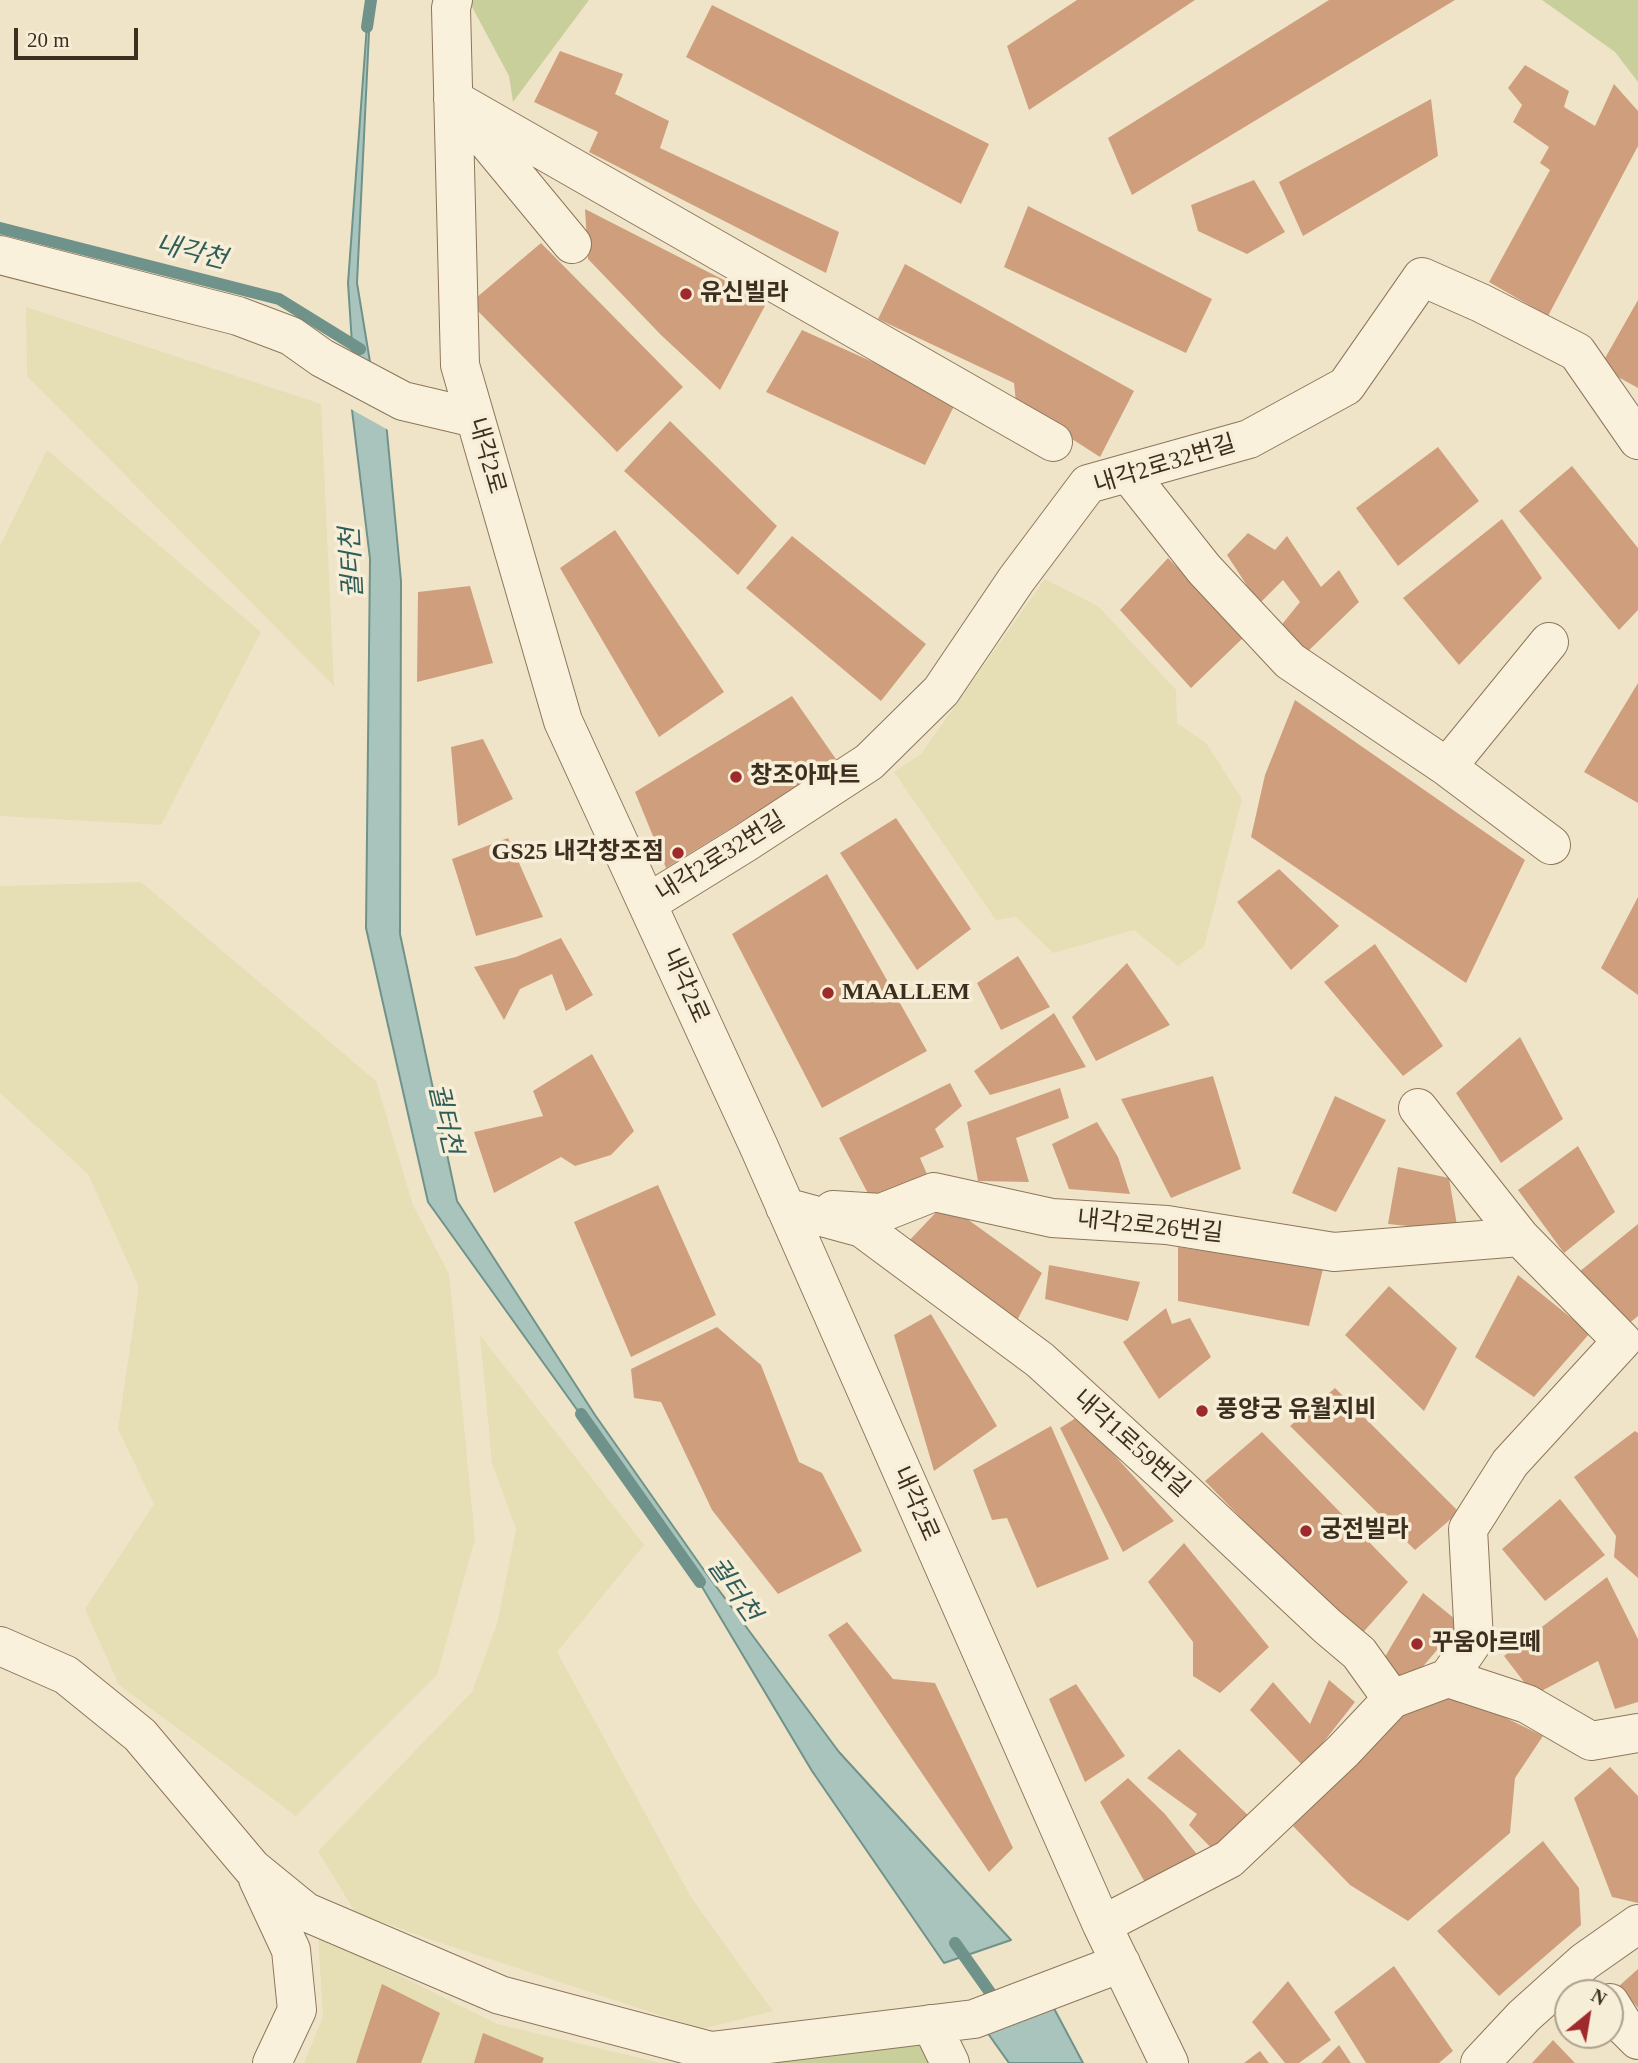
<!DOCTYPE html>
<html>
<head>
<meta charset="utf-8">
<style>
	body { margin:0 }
	#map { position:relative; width:1638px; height:2063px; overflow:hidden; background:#f0e4c8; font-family:"Times New Roman",serif }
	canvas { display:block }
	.north { position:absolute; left:1554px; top:1979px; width:70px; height:70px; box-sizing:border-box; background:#f7eed8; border:2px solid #ada18e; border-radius:50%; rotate:30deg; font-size:19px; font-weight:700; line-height:28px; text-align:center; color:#3d2e20 }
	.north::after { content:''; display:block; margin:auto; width:24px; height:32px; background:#9e2a2b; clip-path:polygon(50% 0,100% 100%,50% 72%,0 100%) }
	.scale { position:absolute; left:14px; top:28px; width:124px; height:32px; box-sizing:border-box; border:4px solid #3d2e20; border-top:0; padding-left:9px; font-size:21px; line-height:24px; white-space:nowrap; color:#3d2e20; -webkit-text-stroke:5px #f7eed8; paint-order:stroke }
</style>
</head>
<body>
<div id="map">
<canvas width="1638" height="2063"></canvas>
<div class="north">N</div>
<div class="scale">20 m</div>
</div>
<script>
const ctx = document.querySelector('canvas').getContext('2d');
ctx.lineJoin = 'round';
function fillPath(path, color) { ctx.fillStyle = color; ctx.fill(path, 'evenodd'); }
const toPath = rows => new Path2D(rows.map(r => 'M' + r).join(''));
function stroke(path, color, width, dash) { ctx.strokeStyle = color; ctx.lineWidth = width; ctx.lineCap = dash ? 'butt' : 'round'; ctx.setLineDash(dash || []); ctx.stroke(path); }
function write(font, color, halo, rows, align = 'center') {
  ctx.font = font + ' "Times New Roman","Noto Sans KR",serif'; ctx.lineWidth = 7; ctx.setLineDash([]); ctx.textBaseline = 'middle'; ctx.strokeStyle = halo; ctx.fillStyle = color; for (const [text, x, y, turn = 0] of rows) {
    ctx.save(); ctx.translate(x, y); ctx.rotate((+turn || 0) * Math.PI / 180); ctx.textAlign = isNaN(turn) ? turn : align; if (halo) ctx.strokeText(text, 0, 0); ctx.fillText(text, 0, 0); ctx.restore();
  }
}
fillPath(toPath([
	[26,307,321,404,334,686,27,376],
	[47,450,261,632,161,825,0,816,0,546],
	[1045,579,1099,607,1176,690,1177,723,1206,743,1242,799,1204,947,1178,966,1134,930,1053,953,1016,917,996,920,894,772,921,754],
	[141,882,376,1081,413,1205,449,1274,475,1539,437,1675,296,1816,119,1685,85,1609,154,1504,118,1429,139,1287,88,1174,0,1093,0,886],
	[480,1335,644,1545,557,1652,692,1899,773,2011,702,2029,432,1940,355,1912,318,1851,472,1692,497,1624,516,1529,492,1463],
	[318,1935,497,2024,661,2063,304,2063,323,2017]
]), '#e6deb5');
fillPath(toPath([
	[472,0,589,0,513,102,509,76,471,5],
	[1542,0,1638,0,1638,82,1615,52],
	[921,2036,932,2063,757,2063]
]), '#c9cf9b');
const water = toPath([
	[371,0,373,0,370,11,357,283,370,362,353,359,348,283,368,11,371,0],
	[349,385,384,400,401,581,400,934,457,1201,595,1415,701,1566,839,1752,1011,1940,944,1963,812,1771,692,1570,428,1202,366,928,370,559,349,385],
	[1041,1984,1083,2063,1009,2063,972,2011,1041,1984]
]);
fillPath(water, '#a9c4bc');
stroke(water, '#6f938a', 2);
fillPath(toPath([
	[346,385,387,399,390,431,349,408]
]), '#f0e4c8');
stroke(toPath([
	[367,27,371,0],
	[0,228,279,299,360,349],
	[581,1414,700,1582],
	[955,1943,999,2005]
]), '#6f938a', 12);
fillPath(toPath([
	[1077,0,1195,0,1029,110,1007,46],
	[1329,0,1455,0,1132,195,1108,138],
	[712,5,989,144,961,204,686,57],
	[560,51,623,74,615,94,669,121,660,148,839,232,826,273,589,152,598,132,534,102],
	[1525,65,1569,91,1564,107,1595,126,1614,84,1638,111,1638,146,1548,316,1489,282,1550,170,1540,163,1549,147,1513,122,1522,105,1508,88],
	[1431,99,1438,156,1303,236,1279,182],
	[1254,180,1285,232,1247,254,1198,231,1191,205],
	[1028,206,1212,299,1186,353,1004,267],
	[585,209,767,302,720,390,661,335,588,259],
	[541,243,683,387,617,452,470,303],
	[905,264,1134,391,1100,457,1016,403,1014,383,878,319],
	[1638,300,1638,388,1600,367],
	[802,330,957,400,925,465,766,392],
	[670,421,777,526,738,575,624,471],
	[1438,447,1479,501,1398,566,1356,508],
	[1572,466,1638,548,1638,610,1619,630,1519,511],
	[1502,519,1542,578,1459,665,1403,598],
	[615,530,724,692,659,737,560,568],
	[1248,533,1275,550,1287,536,1321,587,1339,570,1359,602,1303,656,1279,628,1300,602,1283,580,1259,604,1227,555],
	[792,536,926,644,881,701,746,588],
	[1168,558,1245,636,1191,688,1120,610],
	[470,586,493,663,417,682,418,592],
	[1638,683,1638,803,1584,772],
	[792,696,838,762,666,868,635,792],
	[1295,700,1525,860,1466,983,1251,837,1265,775],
	[483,739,513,799,458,826,451,747],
	[896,818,971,929,917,970,840,853],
	[508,838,543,917,476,936,452,859],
	[1279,869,1339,926,1291,970,1237,902],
	[827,874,927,1051,822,1108,732,934],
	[1638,897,1638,995,1601,968],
	[561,938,593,995,566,1011,552,974,520,989,504,1020,474,967,516,957],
	[1375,944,1443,1046,1403,1076,1324,982],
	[1018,956,1050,1007,1001,1030,977,983],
	[1127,963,1170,1025,1096,1061,1072,1017],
	[1054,1013,1086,1067,990,1095,974,1071],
	[1520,1037,1563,1119,1501,1163,1456,1093],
	[592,1054,634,1131,611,1155,575,1166,561,1157,494,1193,474,1132,543,1116,533,1091],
	[1213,1076,1241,1169,1171,1198,1121,1099],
	[950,1083,962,1106,935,1129,944,1147,920,1158,930,1181,875,1207,839,1138],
	[1060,1088,1069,1118,1016,1138,1029,1182,978,1181,967,1122],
	[1335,1096,1386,1120,1336,1212,1292,1193],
	[1097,1122,1118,1157,1130,1194,1069,1189,1052,1144],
	[1578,1146,1615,1212,1564,1253,1518,1190],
	[1398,1167,1449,1178,1458,1231,1388,1224],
	[658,1185,716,1315,631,1357,574,1222],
	[945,1203,1042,1273,1012,1330,904,1246],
	[1638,1224,1638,1316,1621,1330,1579,1272],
	[1178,1247,1323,1269,1309,1326,1178,1301],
	[1049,1265,1140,1282,1128,1321,1045,1299],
	[1518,1275,1590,1333,1534,1397,1475,1357],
	[1389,1286,1457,1348,1424,1411,1345,1335],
	[1166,1308,1172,1324,1190,1318,1211,1357,1159,1399,1123,1342],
	[931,1314,997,1426,934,1471,894,1335],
	[717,1327,761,1365,799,1462,822,1473,862,1551,778,1594,712,1510,661,1402,634,1398,631,1369],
	[1335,1388,1459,1512,1415,1550,1290,1426],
	[1079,1416,1174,1521,1123,1552,1060,1428],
	[1051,1426,1109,1559,1037,1588,1007,1518,992,1520,973,1470],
	[1635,1431,1638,1433,1638,1578,1614,1557,1616,1536,1574,1477],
	[1262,1432,1408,1582,1358,1638,1205,1481],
	[1560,1499,1605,1555,1545,1601,1502,1549],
	[1184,1543,1269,1647,1220,1693,1193,1676,1193,1642,1148,1582],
	[1607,1577,1638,1639,1638,1702,1615,1709,1598,1661,1534,1695,1504,1656],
	[1423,1593,1460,1623,1408,1684,1380,1665],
	[847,1622,893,1679,935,1683,1013,1848,989,1872,828,1635],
	[1329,1680,1355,1702,1304,1767,1250,1710,1273,1682,1310,1724],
	[1076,1684,1125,1756,1085,1782,1049,1699],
	[1459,1695,1543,1736,1515,1778,1510,1833,1408,1921,1350,1885,1293,1826,1404,1708],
	[1179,1749,1250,1817,1216,1853,1189,1825,1197,1814,1147,1778],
	[1610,1767,1638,1796,1638,1903,1612,1897,1574,1798],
	[1128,1778,1165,1814,1203,1862,1147,1886,1100,1802],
	[1543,1841,1579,1888,1581,1925,1499,1996,1437,1931],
	[1394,1966,1453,2051,1439,2063,1366,2063,1334,2012],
	[1638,1969,1638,2008,1619,1986],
	[1288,1981,1331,2040,1299,2063,1285,2063,1252,2022],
	[382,1984,440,2013,421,2063,356,2063],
	[483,2033,544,2058,542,2063,474,2063],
	[1553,2040,1575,2063,1532,2063],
	[1339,2045,1351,2063,1321,2063],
	[1260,2051,1269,2063,1244,2063]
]), '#cf9f7d');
const street = toPath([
	[453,0,451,8,460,365,563,721,759,1147,1102,1925,1169,2063],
	[453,99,1053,442],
	[467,117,572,244],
	[0,255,238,316,291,336,322,358,403,401,475,418],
	[1128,473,1204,569,1290,661,1447,767,1551,845],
	[1447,767,1549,642],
	[648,903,745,843,869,762,941,691,1016,580,1088,484,1249,439,1346,386,1422,277,1481,303,1577,352,1638,440],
	[1418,1108,1520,1237,1622,1341,1510,1463,1468,1529,1474,1640,1448,1678],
	[785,1207,862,1228,1040,1360,1179,1487,1327,1626,1359,1653,1392,1699,1448,1678,1527,1704,1591,1741,1638,1733],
	[833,1210,881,1213,934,1192,1052,1218,1167,1225,1334,1252,1520,1237],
	[0,1646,66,1675,140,1735,252,1868,306,1912,500,1995,711,2051,974,2019,1121,1963],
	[258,1879,291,1950,297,2010,272,2063],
	[1102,1925,1229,1859,1343,1751,1392,1699],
	[1610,2003,1625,2027,1638,2040],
	[931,2024,950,2063],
	[1480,2063,1524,2016,1584,1962,1638,1924]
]);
stroke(street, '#8d765c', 40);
stroke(street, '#faf1dc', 38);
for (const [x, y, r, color] of [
	[686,294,7,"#9e2a2b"],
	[736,777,7,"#9e2a2b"],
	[678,853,7,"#9e2a2b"],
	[828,993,7,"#9e2a2b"],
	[1202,1411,7,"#9e2a2b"],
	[1306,1531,7,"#9e2a2b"],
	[1417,1644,7,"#9e2a2b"]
]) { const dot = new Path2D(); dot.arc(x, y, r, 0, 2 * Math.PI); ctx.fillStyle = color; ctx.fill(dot); stroke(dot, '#f7eed8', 2.5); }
write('bold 24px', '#3d2e20', '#f7eed8', [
	["유신빌라",700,294],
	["창조아파트",750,777],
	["GS25 내각창조점",664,853,"right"],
	["MAALLEM",842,993],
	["풍양궁 유월지비",1216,1411],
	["궁전빌라",1320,1531],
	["꾸움아르떼",1431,1644]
], 'left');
write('24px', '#3d2e20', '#f7eed8', [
	["내각2로",486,456,74],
	["내각2로32번길",1165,465,-17],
	["내각2로32번길",721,857,-32],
	["내각2로",685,986,66],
	["내각2로26번길",1150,1227,6],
	["내각1로59번길",1131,1444,42],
	["내각2로",915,1504,66]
]);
write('italic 26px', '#2f5d5a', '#f7eed8', [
	["내각천",191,253,14],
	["궐터천",353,563,-93],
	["궐터천",444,1119,77],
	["궐터천",733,1590,55]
]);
</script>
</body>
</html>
